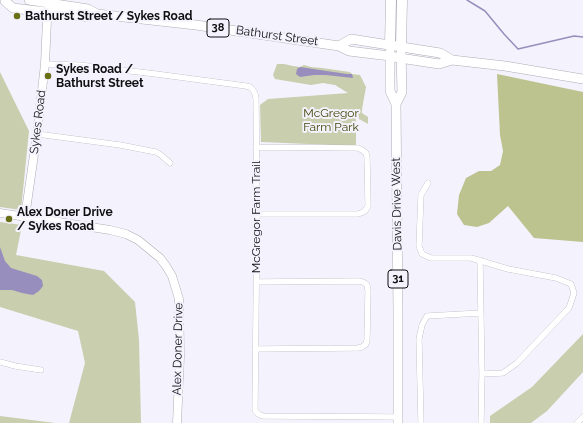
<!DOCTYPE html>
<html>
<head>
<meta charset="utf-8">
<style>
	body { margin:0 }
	canvas { display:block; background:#f4f2fc }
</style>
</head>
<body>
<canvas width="583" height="423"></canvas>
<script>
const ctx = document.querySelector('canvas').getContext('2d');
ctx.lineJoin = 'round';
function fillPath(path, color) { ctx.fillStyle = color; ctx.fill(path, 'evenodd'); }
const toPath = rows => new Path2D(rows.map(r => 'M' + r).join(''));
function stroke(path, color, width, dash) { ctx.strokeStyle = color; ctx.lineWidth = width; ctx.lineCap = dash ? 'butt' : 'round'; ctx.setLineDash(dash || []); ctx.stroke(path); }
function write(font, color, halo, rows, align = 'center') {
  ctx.font = font + ' Raleway,sans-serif'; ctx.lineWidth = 4; ctx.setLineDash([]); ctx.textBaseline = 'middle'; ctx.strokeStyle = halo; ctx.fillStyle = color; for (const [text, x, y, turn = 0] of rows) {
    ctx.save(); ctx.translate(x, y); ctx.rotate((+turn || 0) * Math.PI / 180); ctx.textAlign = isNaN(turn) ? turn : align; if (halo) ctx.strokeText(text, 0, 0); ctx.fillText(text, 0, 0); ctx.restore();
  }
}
fillPath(toPath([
	[277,64,284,64,293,66,300,67,304,65,311,67,322,68,350,72,352,74,360,75,366,87,362,109,362,113,368,117,368,124,359,119,358,112,356,110,356,146,261,142,260,105,268,99,348,93,335,85,323,83,311,85,275,79,273,75],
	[0,72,29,131,21,210,0,207],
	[0,222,22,225,16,255,104,271,135,302,139,340,141,423,69,423,85,363,78,331,0,307],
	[583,334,583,372,547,411,531,423,490,423,490,416,532,387],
	[0,416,55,423,0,423]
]), '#c9ceae');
fillPath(toPath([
	[497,74,583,92,583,242,534,238,508,206,489,223,477,227,464,225,457,214,459,195,466,178,479,171,491,171,500,165,503,151,500,135]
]), '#bcc38f');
fillPath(toPath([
	[300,67,347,74,352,74,353,78,326,75,314,75,300,77,296,74,297,69],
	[0,247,5,261,11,268,37,276,42,280,43,286,39,291,33,295,22,293,12,290,0,290]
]), '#978ebd');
stroke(toPath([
	[467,0,485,11,504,34,518,49,574,36,583,37]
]), '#978ebd', 1.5);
const street = toPath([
	[45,64,79,65,156,74,246,86,250,87,253,90,255,94,256,98,257,214,255,407,255,410,258,414,263,416,398,417],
	[37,134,120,145,156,152,161,155,170,163],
	[256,147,358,148,362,150,366,153,367,157,368,203,368,206,365,211,361,213,358,214,257,214],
	[428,183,421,195,419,246,422,254,431,258,471,258,508,269,556,278,571,284,574,293,569,308,517,363,503,373,482,374],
	[480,260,482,374,481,423],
	[255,349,358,348,362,347,366,344,367,340,368,291,367,285,365,283,360,281,256,282],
	[0,362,15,366,41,370],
	[421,423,419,339,422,325,427,316,481,313],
	[577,423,583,417]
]);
const secondary = toPath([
	[0,213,110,230,126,234,138,240,160,258,166,266,172,276,179,299,180,356,177,423],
	[25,217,37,134,45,64,47,20,49,7]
]);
const primary = toPath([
	[29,0,88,9,97,14],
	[5,1,13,8,87,17,97,14,196,25,339,46,349,51,390,56,400,58,439,64,452,60],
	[339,46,351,39,440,53,452,60,505,66,583,79],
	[390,52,390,91,396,104,398,312,398,423],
	[396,104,402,92,401,53]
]);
const highway = toPath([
	[390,45,391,0],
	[401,47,402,0]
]);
stroke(street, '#aeacb5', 6);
stroke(secondary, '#aeacb5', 9);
stroke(primary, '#aeacb5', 10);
stroke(highway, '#aeacb5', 11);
stroke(street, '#fff', 5.5);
stroke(secondary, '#fff', 8);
stroke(primary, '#fff', 9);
stroke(highway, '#fff', 10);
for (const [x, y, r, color] of [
	[17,16,4,"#686f15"],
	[48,76,4,"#686f15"],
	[9,219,4,"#686f15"]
]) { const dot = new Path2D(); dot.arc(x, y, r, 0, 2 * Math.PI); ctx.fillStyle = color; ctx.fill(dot); stroke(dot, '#f4f2fc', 1.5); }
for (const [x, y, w] of [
	[218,28,22],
	[398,279,20]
]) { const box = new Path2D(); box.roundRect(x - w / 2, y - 9, w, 18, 3); ctx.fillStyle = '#f4f2fc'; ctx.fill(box); stroke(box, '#0f0e11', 1); }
write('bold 11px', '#0f0e11', null, [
	["38",218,28],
	["31",398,279]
]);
write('bold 12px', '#0f0e11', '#f4f2fc', [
	["Bathurst Street / Sykes Road",25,16],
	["Sykes Road /",56,69],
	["Bathurst Street",56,83],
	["Alex Doner Drive",17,212],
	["/ Sykes Road",17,226]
], 'left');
write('12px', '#0f0e11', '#f4f2fc', [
	["Bathurst Street",277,36,8],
	["Sykes Road",38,122,-83],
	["Davis Drive West",397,204,-91],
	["McGregor Farm Trail",256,217,-90],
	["Alex Doner Drive",178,349,-89]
]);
write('12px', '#424609', '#f4f2fc', [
	["McGregor",331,113],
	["Farm Park",331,127]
]);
</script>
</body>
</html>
